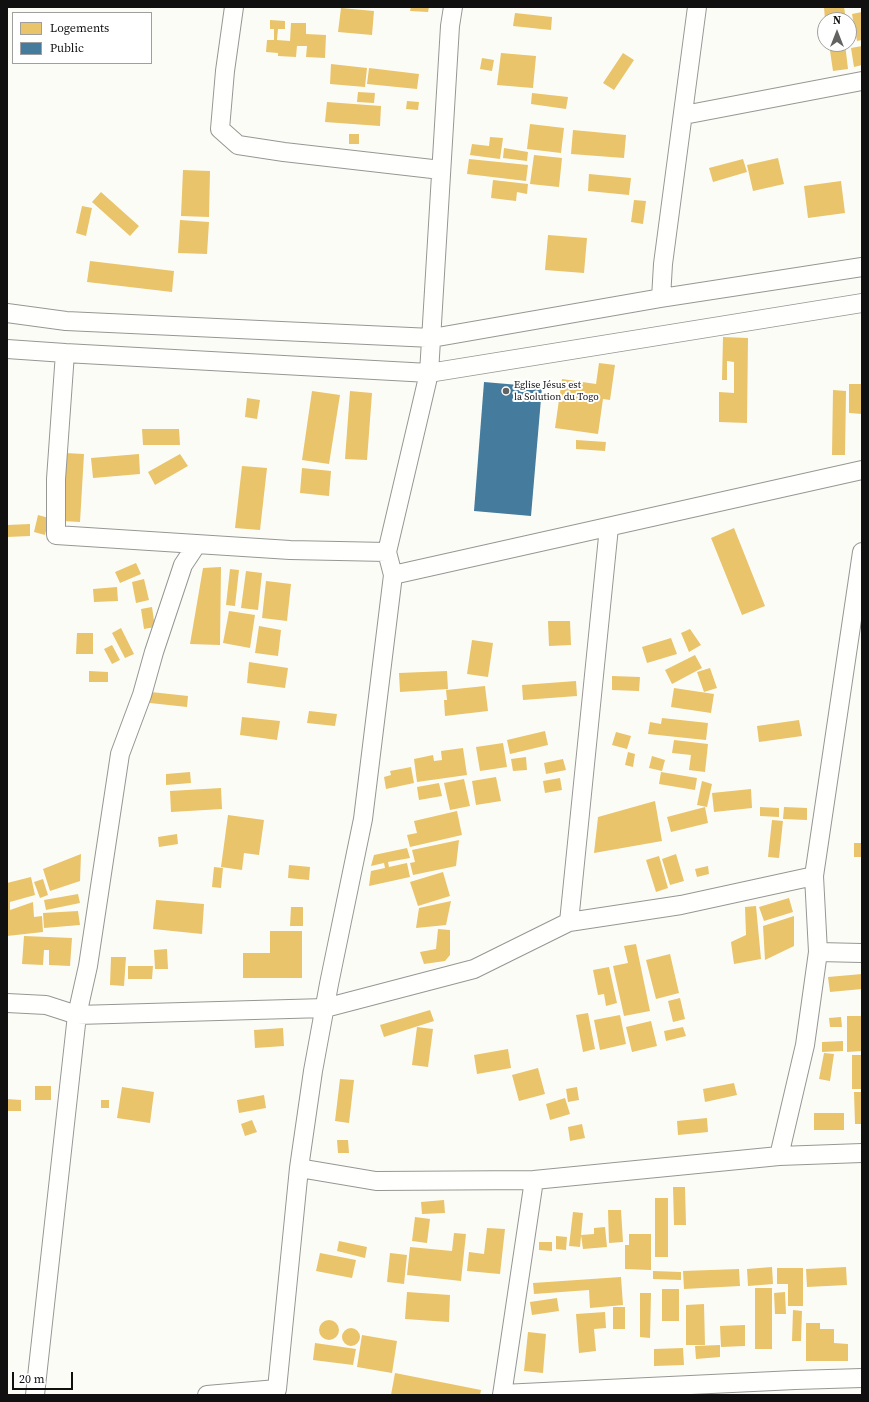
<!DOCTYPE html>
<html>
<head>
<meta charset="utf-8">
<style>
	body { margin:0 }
	#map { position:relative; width:869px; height:1402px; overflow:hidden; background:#fcfcf7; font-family:"Source Serif 4",serif }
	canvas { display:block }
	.frame { position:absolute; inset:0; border:8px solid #101010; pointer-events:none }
	.legend { position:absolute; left:12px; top:12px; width:140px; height:52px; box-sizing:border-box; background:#fff; border:1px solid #9f9f9f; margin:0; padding:5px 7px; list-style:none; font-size:12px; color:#101010 }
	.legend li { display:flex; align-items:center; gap:8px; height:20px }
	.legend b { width:20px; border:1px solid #9f9f9f }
	.north { position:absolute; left:817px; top:12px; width:40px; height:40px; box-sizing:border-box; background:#fff; border:1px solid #9f9f9f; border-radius:50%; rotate:0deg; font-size:11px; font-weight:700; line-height:16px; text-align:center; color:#101010 }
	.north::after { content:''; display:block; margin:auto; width:14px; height:18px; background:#636361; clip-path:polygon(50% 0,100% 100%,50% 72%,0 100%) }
	.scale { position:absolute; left:12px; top:1372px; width:61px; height:18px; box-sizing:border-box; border:2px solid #101010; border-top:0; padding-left:5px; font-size:12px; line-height:14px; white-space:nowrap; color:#101010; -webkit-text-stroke:3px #fff; paint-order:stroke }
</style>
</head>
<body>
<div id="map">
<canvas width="869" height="1402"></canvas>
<div class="frame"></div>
<ul class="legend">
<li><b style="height:11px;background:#e9c46a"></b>Logements</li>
<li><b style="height:11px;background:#457b9d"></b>Public</li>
</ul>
<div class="north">N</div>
<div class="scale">20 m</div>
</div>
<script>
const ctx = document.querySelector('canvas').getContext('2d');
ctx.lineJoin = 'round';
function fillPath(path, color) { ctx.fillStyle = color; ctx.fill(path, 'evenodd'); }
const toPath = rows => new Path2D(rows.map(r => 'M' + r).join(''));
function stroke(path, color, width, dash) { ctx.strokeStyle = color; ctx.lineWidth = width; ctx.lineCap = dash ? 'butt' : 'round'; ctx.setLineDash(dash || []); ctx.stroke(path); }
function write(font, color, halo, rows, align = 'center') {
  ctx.font = font + ' "Source Serif 4",serif'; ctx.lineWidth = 4; ctx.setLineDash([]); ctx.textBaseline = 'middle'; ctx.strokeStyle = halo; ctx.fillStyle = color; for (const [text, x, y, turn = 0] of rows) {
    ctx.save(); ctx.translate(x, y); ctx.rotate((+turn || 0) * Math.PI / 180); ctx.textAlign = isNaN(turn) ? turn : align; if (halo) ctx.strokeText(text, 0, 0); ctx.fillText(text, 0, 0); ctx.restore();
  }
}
fillPath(toPath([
	[411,7,429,7,428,12,410,11],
	[824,7,844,7,846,20,825,20],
	[341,8,374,11,372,35,338,32],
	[862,12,862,40,857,41,852,14],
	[515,13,552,17,551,30,513,26],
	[270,20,285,21,285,29,278,29,277,40,290,41,291,23,306,23,306,34,326,35,325,58,306,57,307,46,297,46,296,57,278,56,278,53,266,52,267,40,274,40,274,29,270,29],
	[829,44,845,44,848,69,833,71],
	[862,46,862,65,854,67,851,48],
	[501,53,536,56,533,88,497,85],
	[623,53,634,60,614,90,603,83],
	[482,58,494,60,492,71,480,69],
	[331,64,367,68,365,87,330,84],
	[369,68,419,74,417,89,367,84],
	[358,92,375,93,374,103,357,102],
	[532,93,568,97,566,109,531,104],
	[407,101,419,102,418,110,406,109],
	[327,102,381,106,380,126,325,122],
	[530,124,564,128,561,153,527,149],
	[573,130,626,135,624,158,571,154],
	[349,134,359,134,359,144,349,144],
	[490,137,503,138,500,159,470,155,472,144,489,146],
	[504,148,528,152,527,161,503,158],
	[534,155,562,158,559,187,530,184],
	[778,158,784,184,753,191,747,165],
	[469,159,528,165,526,181,467,174],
	[743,159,747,172,713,182,709,168],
	[183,170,210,171,209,217,181,216],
	[589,174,631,178,629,195,588,191],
	[493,180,528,184,527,194,517,192,516,201,491,198],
	[841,181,845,213,808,218,804,186],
	[101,192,139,226,130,236,92,202],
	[634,200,646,201,643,224,631,222],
	[82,206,92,208,86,236,76,233],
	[180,220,209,222,207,254,178,253],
	[548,235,587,238,584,273,545,270],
	[90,261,174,271,172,292,87,282],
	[723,337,748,338,747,423,719,422,719,392,734,393,734,362,727,361,727,380,722,380],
	[599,363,615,365,610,400,603,399,598,434,555,428,562,379,596,384],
	[849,384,862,384,862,414,849,413],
	[833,390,846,391,845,455,832,455],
	[312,391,340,395,329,464,302,460],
	[350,391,372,393,367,460,345,459],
	[247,398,260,400,257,419,245,417],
	[142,429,179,429,180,445,143,445],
	[576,440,606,442,605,451,576,449],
	[65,453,84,454,80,522,61,521],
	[139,454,140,474,93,478,91,458],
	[180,454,188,466,155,485,148,472],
	[242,466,267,468,260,530,235,528],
	[302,468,331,471,329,496,300,493],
	[38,515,49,518,45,535,34,532],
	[30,524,30,536,7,537,7,525],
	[734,528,765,606,742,615,711,538],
	[136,563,141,574,120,583,115,572],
	[221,567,220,645,190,644,203,568],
	[230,569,239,570,235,606,226,605],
	[246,571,262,573,258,610,241,608],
	[144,579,149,600,136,603,132,582],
	[266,581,291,584,287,621,262,618],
	[117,587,118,601,94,602,93,589],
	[152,607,155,627,144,629,141,609],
	[229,611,255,615,250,648,223,643],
	[548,621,570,621,571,645,549,646],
	[259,626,281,630,278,656,255,653],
	[121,628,134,654,125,658,112,633],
	[690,629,701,645,689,652,681,633],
	[77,633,93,633,93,654,76,654],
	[671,638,677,654,647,663,642,647],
	[472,640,493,643,488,677,467,674],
	[112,645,120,660,112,664,104,649],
	[695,655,702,668,672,684,665,670],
	[249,662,288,668,285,688,247,683],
	[710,668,717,688,704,692,697,672],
	[89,671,108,672,108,682,89,682],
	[447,671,448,689,400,692,399,673],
	[612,676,640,677,639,691,612,690],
	[576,681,577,696,523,700,522,685],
	[485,686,488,711,445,716,444,700,447,700,446,690],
	[674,688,714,694,711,713,671,707],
	[151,692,188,696,187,707,150,703],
	[309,711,337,714,335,726,307,723],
	[242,717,280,721,277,740,240,735],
	[662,718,708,723,706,740,648,734,650,722,661,724],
	[799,720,802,736,759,742,757,726],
	[545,731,548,745,510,754,507,740],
	[616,732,631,736,627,749,612,745],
	[674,740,708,744,705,772,689,770,691,755,672,753],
	[503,743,507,767,480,771,476,747],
	[463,748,467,775,417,782,414,759,433,755,434,761,442,760,441,751],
	[628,752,635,754,633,767,625,765],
	[652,756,665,760,662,771,649,768],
	[526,757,527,770,513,771,511,759],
	[563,759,566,770,546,774,544,763],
	[411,767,414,783,386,789,384,777,391,775,390,771],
	[190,772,191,783,166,785,166,774],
	[661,772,697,778,695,790,659,784],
	[496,777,501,801,476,805,472,781],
	[560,778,562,790,545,793,543,781],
	[464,779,470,806,450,810,444,783],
	[702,781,712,784,707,807,697,805],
	[439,783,442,796,419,800,417,787],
	[221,788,222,809,171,812,170,791],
	[751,789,752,808,714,812,712,793],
	[655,801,662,841,594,853,598,817],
	[705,807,708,823,671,832,667,817],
	[760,807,779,808,779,817,760,816],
	[784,807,807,808,807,820,783,819],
	[457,811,462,835,410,847,407,835,417,833,414,821],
	[228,815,264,820,259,855,244,853,242,870,221,867],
	[772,820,783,821,779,858,768,857],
	[177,834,178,844,159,847,158,837],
	[459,840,456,866,413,875,410,863,415,862,412,850],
	[854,843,862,843,862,857,854,857],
	[407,848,410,858,388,862,389,867,407,863,410,877,369,886,371,871,385,868,384,863,371,866,374,855],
	[81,854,80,881,50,891,43,869],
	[676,854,684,881,670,885,662,859],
	[659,856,668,888,656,892,646,860],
	[289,865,310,867,309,880,288,878],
	[708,866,709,874,697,877,695,869],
	[214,867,223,868,221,888,212,887],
	[443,872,450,896,418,906,410,882],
	[31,877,35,895,10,902,10,910,33,902,34,917,42,916,43,932,7,936,7,883],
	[43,879,48,895,40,898,34,882],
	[78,894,80,903,46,910,44,900],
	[789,898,793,912,764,921,759,907],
	[156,900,204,904,202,934,153,929],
	[451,901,446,925,416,928,419,908],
	[756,906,761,959,734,964,731,942,746,935,745,907],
	[291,907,303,907,303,926,290,926],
	[78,911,80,925,44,928,43,913],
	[794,916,794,946,765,960,763,926],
	[438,929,450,930,450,955,445,961,424,964,420,952,436,949],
	[270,931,302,931,302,978,243,978,243,953,270,953],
	[24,936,72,938,70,966,49,965,49,950,44,950,43,965,22,964],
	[636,944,650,1011,624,1016,613,966,628,963,624,946],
	[167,949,168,969,155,969,154,950],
	[670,954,679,993,656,999,646,960],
	[111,957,126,957,124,986,110,985],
	[128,966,153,966,152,979,128,979],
	[609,967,617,1003,606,1006,604,994,598,995,593,970],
	[862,974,862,989,830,992,828,977],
	[680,998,685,1019,673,1022,668,1001],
	[430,1010,434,1021,384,1037,380,1025],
	[588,1013,595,1049,583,1052,576,1015],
	[620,1015,626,1044,600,1050,594,1020],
	[847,1016,861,1016,862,1051,847,1052],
	[841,1017,842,1027,830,1027,829,1018],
	[651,1021,657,1046,632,1052,626,1027],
	[417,1027,433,1029,428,1067,412,1065],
	[683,1027,686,1036,666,1041,664,1031],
	[283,1028,284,1046,255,1048,254,1030],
	[843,1041,843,1051,822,1052,822,1042],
	[508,1049,511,1068,477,1074,474,1055],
	[824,1053,834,1054,830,1081,819,1079],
	[852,1055,862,1055,862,1089,852,1089],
	[538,1068,545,1094,519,1101,512,1075],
	[340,1079,354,1080,349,1123,335,1121],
	[734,1083,737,1095,705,1102,703,1089],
	[35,1086,51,1086,51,1100,35,1100],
	[122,1087,154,1092,150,1123,117,1118],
	[577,1087,579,1100,568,1102,566,1089],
	[854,1092,862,1092,862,1124,855,1124],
	[264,1095,266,1108,239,1113,237,1100],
	[565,1098,570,1114,550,1120,546,1104],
	[7,1099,21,1100,21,1111,7,1111],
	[101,1100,109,1100,109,1108,101,1108],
	[814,1113,844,1113,844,1130,814,1130],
	[707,1118,708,1132,678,1135,677,1121],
	[252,1120,257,1132,245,1136,241,1124],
	[582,1124,585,1138,570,1141,568,1127],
	[337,1140,348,1140,349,1153,338,1153],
	[673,1187,685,1187,686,1225,674,1225],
	[655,1198,668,1198,668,1257,655,1257],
	[444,1200,445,1213,422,1214,421,1202],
	[608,1210,621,1210,623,1242,609,1243],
	[573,1212,583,1213,580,1247,569,1246],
	[415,1217,430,1219,427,1243,412,1241],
	[605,1227,607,1247,583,1249,581,1235,594,1234,594,1228],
	[487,1228,505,1229,500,1274,467,1271,469,1252,484,1254],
	[454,1233,466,1234,461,1281,407,1275,410,1247,452,1251],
	[629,1234,651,1234,651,1270,625,1269,625,1245,629,1245],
	[556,1236,567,1237,566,1250,556,1249],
	[339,1241,367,1247,365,1258,337,1251],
	[539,1242,552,1242,552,1251,539,1250],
	[320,1253,356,1260,352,1278,316,1271],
	[390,1253,407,1255,404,1284,387,1282],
	[772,1267,773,1284,748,1286,747,1269],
	[846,1267,847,1285,807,1287,806,1269],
	[777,1268,803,1268,803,1306,788,1306,788,1284,777,1284],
	[739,1269,740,1286,684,1289,683,1271],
	[653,1271,681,1272,681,1280,653,1279],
	[621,1277,623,1305,590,1308,589,1290,534,1294,533,1283],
	[755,1288,772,1288,772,1349,755,1349],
	[662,1289,679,1289,679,1321,662,1321],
	[407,1292,450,1295,449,1322,405,1319],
	[785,1292,786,1314,775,1314,774,1293],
	[640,1293,651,1293,650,1338,640,1337],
	[557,1298,559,1311,532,1315,530,1302],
	[704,1304,705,1345,686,1345,686,1305],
	[613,1307,625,1307,625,1329,613,1329],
	[793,1310,802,1311,801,1341,792,1341],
	[605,1312,606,1328,594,1329,596,1351,579,1353,576,1314],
	'319 1330a10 10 0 1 1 20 0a10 10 0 1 1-20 0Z',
	[806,1323,820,1323,820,1329,834,1329,834,1343,848,1344,848,1361,806,1361],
	[745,1325,745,1346,721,1347,720,1326],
	'342 1337a9 9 0 1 1 18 0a9 9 0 1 1-18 0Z',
	[528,1332,546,1334,543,1373,524,1371],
	[362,1335,397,1341,392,1373,357,1367],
	[315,1343,356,1349,353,1365,313,1360],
	[720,1345,720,1357,696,1359,695,1346],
	[683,1348,684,1365,654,1366,654,1349],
	[395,1373,481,1390,480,1395,391,1395]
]), '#e9c46a');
fillPath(toPath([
	[484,382,542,387,531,516,474,511]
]), '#457b9d');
const minor = toPath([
	[234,7,225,71,220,129,238,145,284,152,441,170],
	[684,115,862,81],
	[661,298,663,264,697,7],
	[7,313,66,321,432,338,661,298,862,267],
	[7,349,65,353,429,373,862,303],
	[65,353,56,479,56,535,290,550,387,552],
	[393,575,862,470],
	[569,922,609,527],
	[818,952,862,953],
	[7,1003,46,1005,77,1015,325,1008,474,969,569,922,681,905,814,876],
	[779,1156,805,1045,818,952,814,876,862,552],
	[299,1168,376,1181,534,1180,502,1395],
	[534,1180,779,1156,862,1153],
	[502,1394,795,1380,862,1378],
	[35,1395,77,1015,88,966,120,754,142,695,154,652,183,565,197,544],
	[207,1395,277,1389],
	[275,1395,277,1389,299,1168,313,1071,329,984,363,819,393,575,387,552,429,373,450,26,453,7]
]);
stroke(minor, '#969694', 20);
stroke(minor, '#fffffe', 18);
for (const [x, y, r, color] of [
	[506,391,4,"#636361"]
]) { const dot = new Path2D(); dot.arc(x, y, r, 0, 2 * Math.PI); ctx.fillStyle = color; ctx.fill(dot); stroke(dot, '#fff', 1.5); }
write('10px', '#101010', '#fff', [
	["Eglise Jésus est",514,385],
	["la Solution du Togo",514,397]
], 'left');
</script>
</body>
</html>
